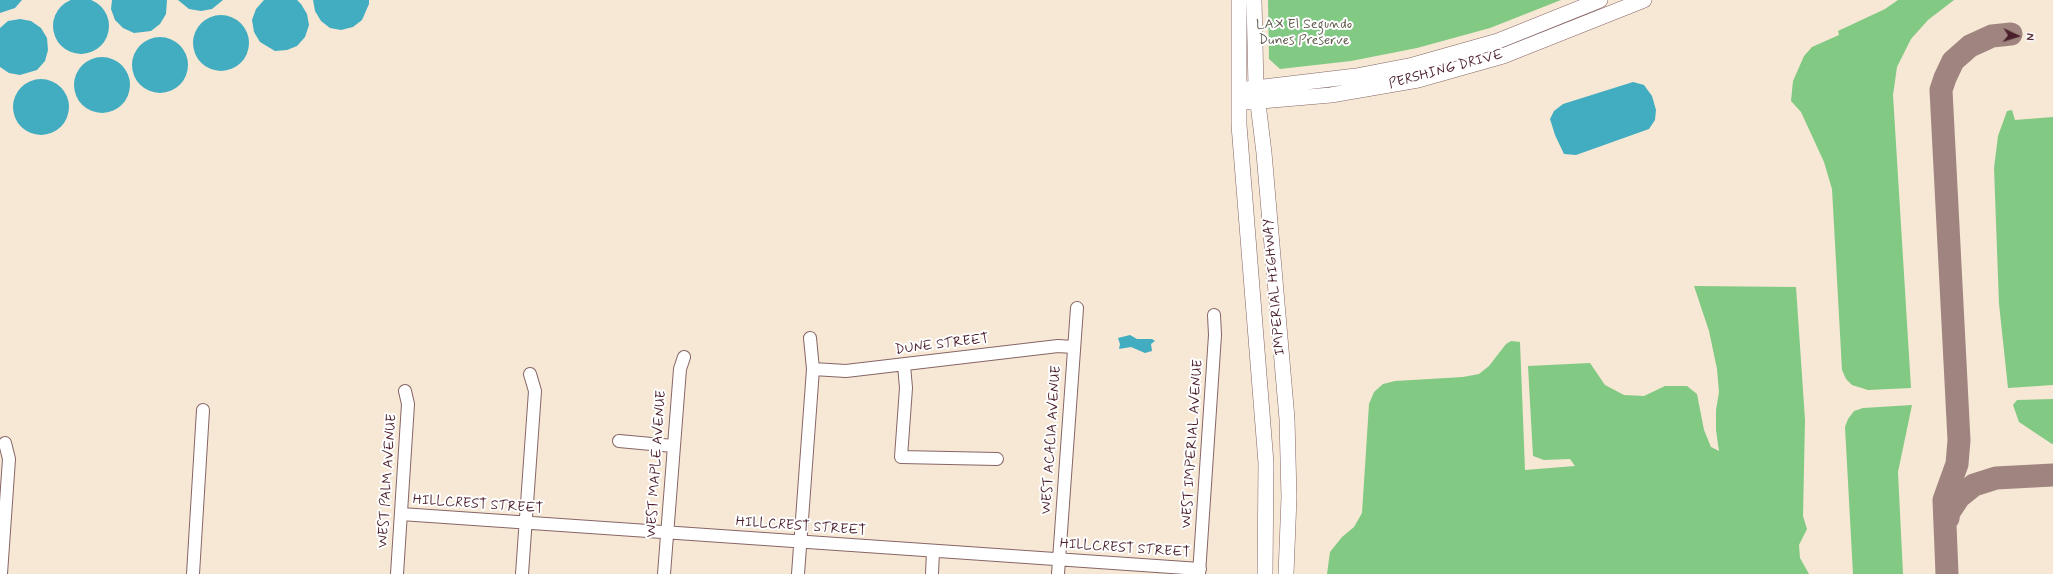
<!DOCTYPE html>
<html>
<head>
<meta charset="utf-8">
<style>
	body { margin:0 }
	#map { position:relative; width:2053px; height:574px; overflow:hidden; background:#f6e8d4; font-family:Mynerve,sans-serif }
	canvas { display:block }
	.north { position:absolute; left:1997px; top:16px; width:40px; height:40px; -webkit-text-stroke:3px #fff; paint-order:stroke; rotate:94deg; font-size:11px; font-weight:700; line-height:16px; text-align:center; color:#4a1f2b }
	.north::after { content:''; display:block; margin:auto; width:14px; height:18px; background:#4a1f2b; clip-path:polygon(50% 0,100% 100%,50% 72%,0 100%) }
</style>
</head>
<body>
<div id="map">
<canvas width="2053" height="574"></canvas>
<div class="north">N</div>
</div>
<script>
const ctx = document.querySelector('canvas').getContext('2d');
ctx.lineJoin = 'round';
function fillPath(path, color) { ctx.fillStyle = color; ctx.fill(path, 'evenodd'); }
const toPath = rows => new Path2D(rows.map(r => 'M' + r).join(''));
function stroke(path, color, width, dash) { ctx.strokeStyle = color; ctx.lineWidth = width; ctx.lineCap = dash ? 'butt' : 'round'; ctx.setLineDash(dash || []); ctx.stroke(path); }
function write(font, color, halo, rows, align = 'center') {
  ctx.font = font + ' Mynerve,sans-serif'; ctx.lineWidth = 4; ctx.setLineDash([]); ctx.textBaseline = 'middle'; ctx.strokeStyle = halo; ctx.fillStyle = color; for (const [text, x, y, turn = 0] of rows) {
    ctx.save(); ctx.translate(x, y); ctx.rotate((+turn || 0) * Math.PI / 180); ctx.textAlign = isNaN(turn) ? turn : align; if (halo) ctx.strokeText(text, 0, 0); ctx.fillText(text, 0, 0); ctx.restore();
  }
}
fillPath(toPath([
	[1268,0,1561,0,1490,28,1417,48,1351,61,1280,69,1269,59],
	[1898,0,1954,0,1928,20,1911,39,1897,67,1893,95,1911,388,1868,390,1852,385,1846,379,1842,370,1832,189,1824,162,1801,112,1791,101,1793,81,1804,56,1812,47,1839,35,1838,31,1885,9],
	[2012,110,2015,120,2053,117,2053,385,2008,388,1999,304,1994,168,1998,136,2007,111],
	[1694,286,1796,287,1805,420,1803,516,1807,529,1799,545,1800,558,1809,574,1327,574,1330,552,1342,537,1354,527,1362,513,1369,404,1374,392,1383,384,1395,381,1463,377,1479,374,1489,366,1506,344,1511,341,1520,342,1525,470,1575,466,1570,459,1544,460,1533,456,1528,366,1590,363,1605,385,1624,395,1644,396,1665,386,1687,386,1697,394,1704,430,1711,447,1719,451,1716,430,1716,410,1719,392,1717,369,1709,331],
	[2053,399,2053,444,2052,444,2019,422,2013,405,2017,400],
	[1912,405,1898,472,1903,574,1853,574,1845,427,1848,419,1854,411,1863,408]
]), '#82c984');
fillPath(toPath([
	'53 26a28 28 0 1 1 56 0a28 28 0 1 1-56 0Z',
	[0,0,22,0,15,8,0,13],
	[112,0,167,0,166,14,160,24,151,31,134,33,123,28,115,20,111,9],
	[178,0,223,0,212,9,201,11,189,9],
	[264,0,297,0,301,4,307,14,309,25,305,37,297,46,287,50,275,51,260,42,254,32,252,20,256,9],
	[313,0,369,0,369,4,362,20,353,27,341,30,330,28,321,21,315,11],
	'193 43a28 28 0 1 1 56 0a28 28 0 1 1-56 0Z',
	[20,19,31,21,41,28,47,38,48,50,45,61,37,70,20,75,9,73,0,67,0,28,8,21],
	'132 65a28 28 0 1 1 56 0a28 28 0 1 1-56 0Z',
	'74 85a28 28 0 1 1 56 0a28 28 0 1 1-56 0Z',
	'13 107a28 28 0 1 1 56 0a28 28 0 1 1-56 0Z',
	[1633,82,1644,85,1652,96,1656,110,1655,120,1649,129,1576,155,1564,154,1555,135,1550,119,1554,111,1563,104],
	[1130,335,1137,339,1152,339,1155,341,1151,344,1152,351,1145,353,1131,347,1119,349,1120,344,1118,338]
]), '#42acc1');
stroke(toPath([
	[1948,518,1949,512,1959,497,1974,485,1996,478,2053,475],
	[1947,574,1944,500,1957,464,1959,440,1941,90,1945,78,1953,61,1970,46,1992,36,2011,34]
]), '#a08480', 23);
const minor = toPath([
	[904,365,906,388,901,457,997,459],
	[813,369,846,371,1058,346,1073,347],
	[619,441,673,446],
	[401,514,1200,569],
	[1,574,9,459,5,443],
	[193,574,203,410],
	[397,574,408,404,405,391],
	[522,574,535,391,530,374],
	[664,574,680,369,684,357],
	[798,574,813,369,810,338],
	[932,574,933,551],
	[1058,574,1077,308],
	[1199,574,1215,335,1214,315]
]);
const major = toPath([
	[1239,0,1239,125,1266,463,1265,574],
	[1254,0,1256,87,1264,153,1287,419,1289,497,1286,574],
	[1247,89,1356,76,1413,65,1498,41,1600,0],
	[1249,102,1331,95,1418,80,1503,56,1644,0]
]);
stroke(minor, '#866566', 14);
stroke(major, '#866566', 16);
stroke(minor, '#fff', 12);
stroke(major, '#fff', 15);
write('14px', '#5e5a4a', '#fff', [
	["LAX El Segundo",1304,25],
	["Dunes Preserve",1304,41]
]);
write('14px', '#4a1f2b', '#fff', [
	["PERSHING DRIVE",1446,70,-15],
	["IMPERIAL HIGHWAY",1275,287,-95],
	["DUNE STREET",942,345,-7],
	["WEST ACACIA AVENUE",1052,440,-86],
	["WEST IMPERIAL AVENUE",1193,444,-86],
	["WEST MAPLE AVENUE",657,464,-86],
	["WEST PALM AVENUE",388,481,-86],
	["HILLCREST STREET",478,505,4],
	["HILLCREST STREET",801,527,4],
	["HILLCREST STREET",1125,549,4]
]);
</script>
</body>
</html>
